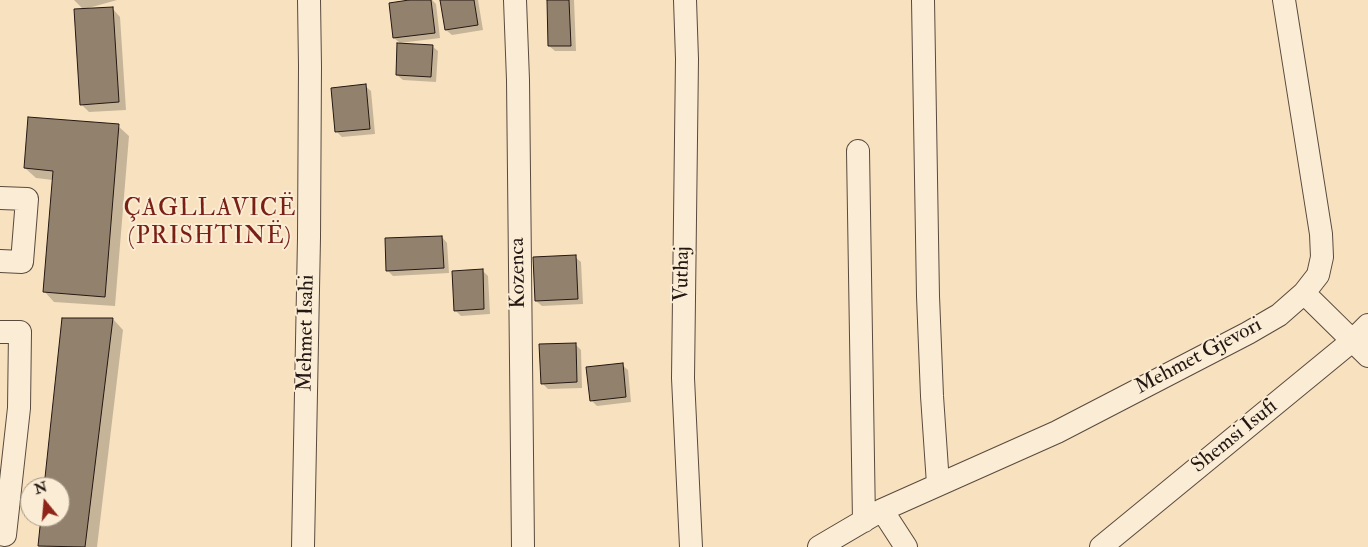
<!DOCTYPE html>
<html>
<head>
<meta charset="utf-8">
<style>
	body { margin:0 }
	#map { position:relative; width:1368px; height:547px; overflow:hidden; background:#f8e1bf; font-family:"IM FELL Double Pica",serif }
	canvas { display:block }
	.north { position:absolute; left:20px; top:477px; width:50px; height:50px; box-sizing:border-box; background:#faecd5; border:1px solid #a49787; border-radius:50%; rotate:343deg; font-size:14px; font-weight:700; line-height:20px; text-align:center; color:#241813 }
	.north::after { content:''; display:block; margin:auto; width:18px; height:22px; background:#8f2418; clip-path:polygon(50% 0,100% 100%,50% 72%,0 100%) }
</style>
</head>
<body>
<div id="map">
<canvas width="1368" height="547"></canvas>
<div class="north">N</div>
</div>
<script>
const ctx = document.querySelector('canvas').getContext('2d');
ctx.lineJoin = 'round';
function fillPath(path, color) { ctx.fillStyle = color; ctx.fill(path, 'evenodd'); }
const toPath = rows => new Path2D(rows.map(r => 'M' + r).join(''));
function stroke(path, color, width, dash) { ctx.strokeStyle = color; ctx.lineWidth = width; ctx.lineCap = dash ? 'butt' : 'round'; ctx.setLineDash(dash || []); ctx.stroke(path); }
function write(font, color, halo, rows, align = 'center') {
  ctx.font = font + ' "IM FELL Double Pica",serif'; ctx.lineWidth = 4; ctx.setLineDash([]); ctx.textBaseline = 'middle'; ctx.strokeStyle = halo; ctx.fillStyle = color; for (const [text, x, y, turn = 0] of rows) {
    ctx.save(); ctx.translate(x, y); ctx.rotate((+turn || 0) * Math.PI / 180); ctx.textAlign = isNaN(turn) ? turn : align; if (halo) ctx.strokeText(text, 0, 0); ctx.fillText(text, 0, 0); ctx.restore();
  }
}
fillPath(toPath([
	[74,0,117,0,85,9,112,8,120,17,126,110,89,112,81,104,84,10],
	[419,0,432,0,436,4,440,38,400,43,394,38],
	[441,0,478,0,483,30,452,35,446,30],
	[548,0,574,0,576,51,555,51,549,46],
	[432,46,438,51,436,82,403,80,397,75],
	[365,86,371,91,375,134,342,137,337,132],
	[118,126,129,136,115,306,54,302,44,291,53,180,36,178,25,168],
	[442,237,447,243,449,273,393,276,387,270],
	[575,257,581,262,583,304,542,306,536,301],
	[482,270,488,276,490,314,461,316,455,310],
	[113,319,123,330,97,547,39,547,42,517,60,517,60,487,45,487],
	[575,344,581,350,582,388,548,389,542,383],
	[622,365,628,370,631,402,597,406,591,400]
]), '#0003');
const building = toPath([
	[409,0,431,0,435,33,393,38,389,3,409,0],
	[440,0,474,0,478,25,445,30,440,0],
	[547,0,569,0,571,46,548,46,547,0],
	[113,7,119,102,80,105,74,9,113,7],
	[397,43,433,45,431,77,396,75,397,43],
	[366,84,370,129,335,132,331,88,366,84],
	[28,117,119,124,105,297,43,292,53,171,24,168,28,117],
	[442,236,444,268,386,271,385,238,442,236],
	[576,255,578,299,535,301,533,257,576,255],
	[483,269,484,309,454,311,452,271,483,269],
	[62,318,113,318,85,547,38,546,41,517,60,517,60,487,44,487,62,318],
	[576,343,577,382,541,384,539,344,576,343],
	[623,363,626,397,590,401,586,367,623,363]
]);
fillPath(building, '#92816c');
stroke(building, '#241813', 1);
const minor = toPath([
	[515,0,518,80,523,547],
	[685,0,687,59,683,378,691,547],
	[923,0,928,296,932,396,938,484],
	[858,151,864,521],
	[0,198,27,199,22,262,0,261],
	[1304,293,1368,356],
	[0,332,20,332,19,408,5,535,0,534],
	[882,510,906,547],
	[303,547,309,238,310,66,309,0],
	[819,547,882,510,1057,432,1248,333,1279,315,1304,293,1318,275,1322,257,1321,234,1284,0],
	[1101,547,1352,341,1368,325]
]);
stroke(minor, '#594a3e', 24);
stroke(minor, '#faecd5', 22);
write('21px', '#241813', '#faecd5', [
	["Kozenca",519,273,-91],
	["Vuthaj",683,274,-89],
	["Mehmet Isahi",307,333,-89],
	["Mehmet Gjevori",1199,357,-28],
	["Shemsi Isufi",1235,437,-39]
]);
ctx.letterSpacing = '1px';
write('24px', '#7a1f14', '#faecd5', [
	["ÇAGLLAVICË",210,210],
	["(PRISHTINË)",210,238]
]);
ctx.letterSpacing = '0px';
</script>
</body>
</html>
